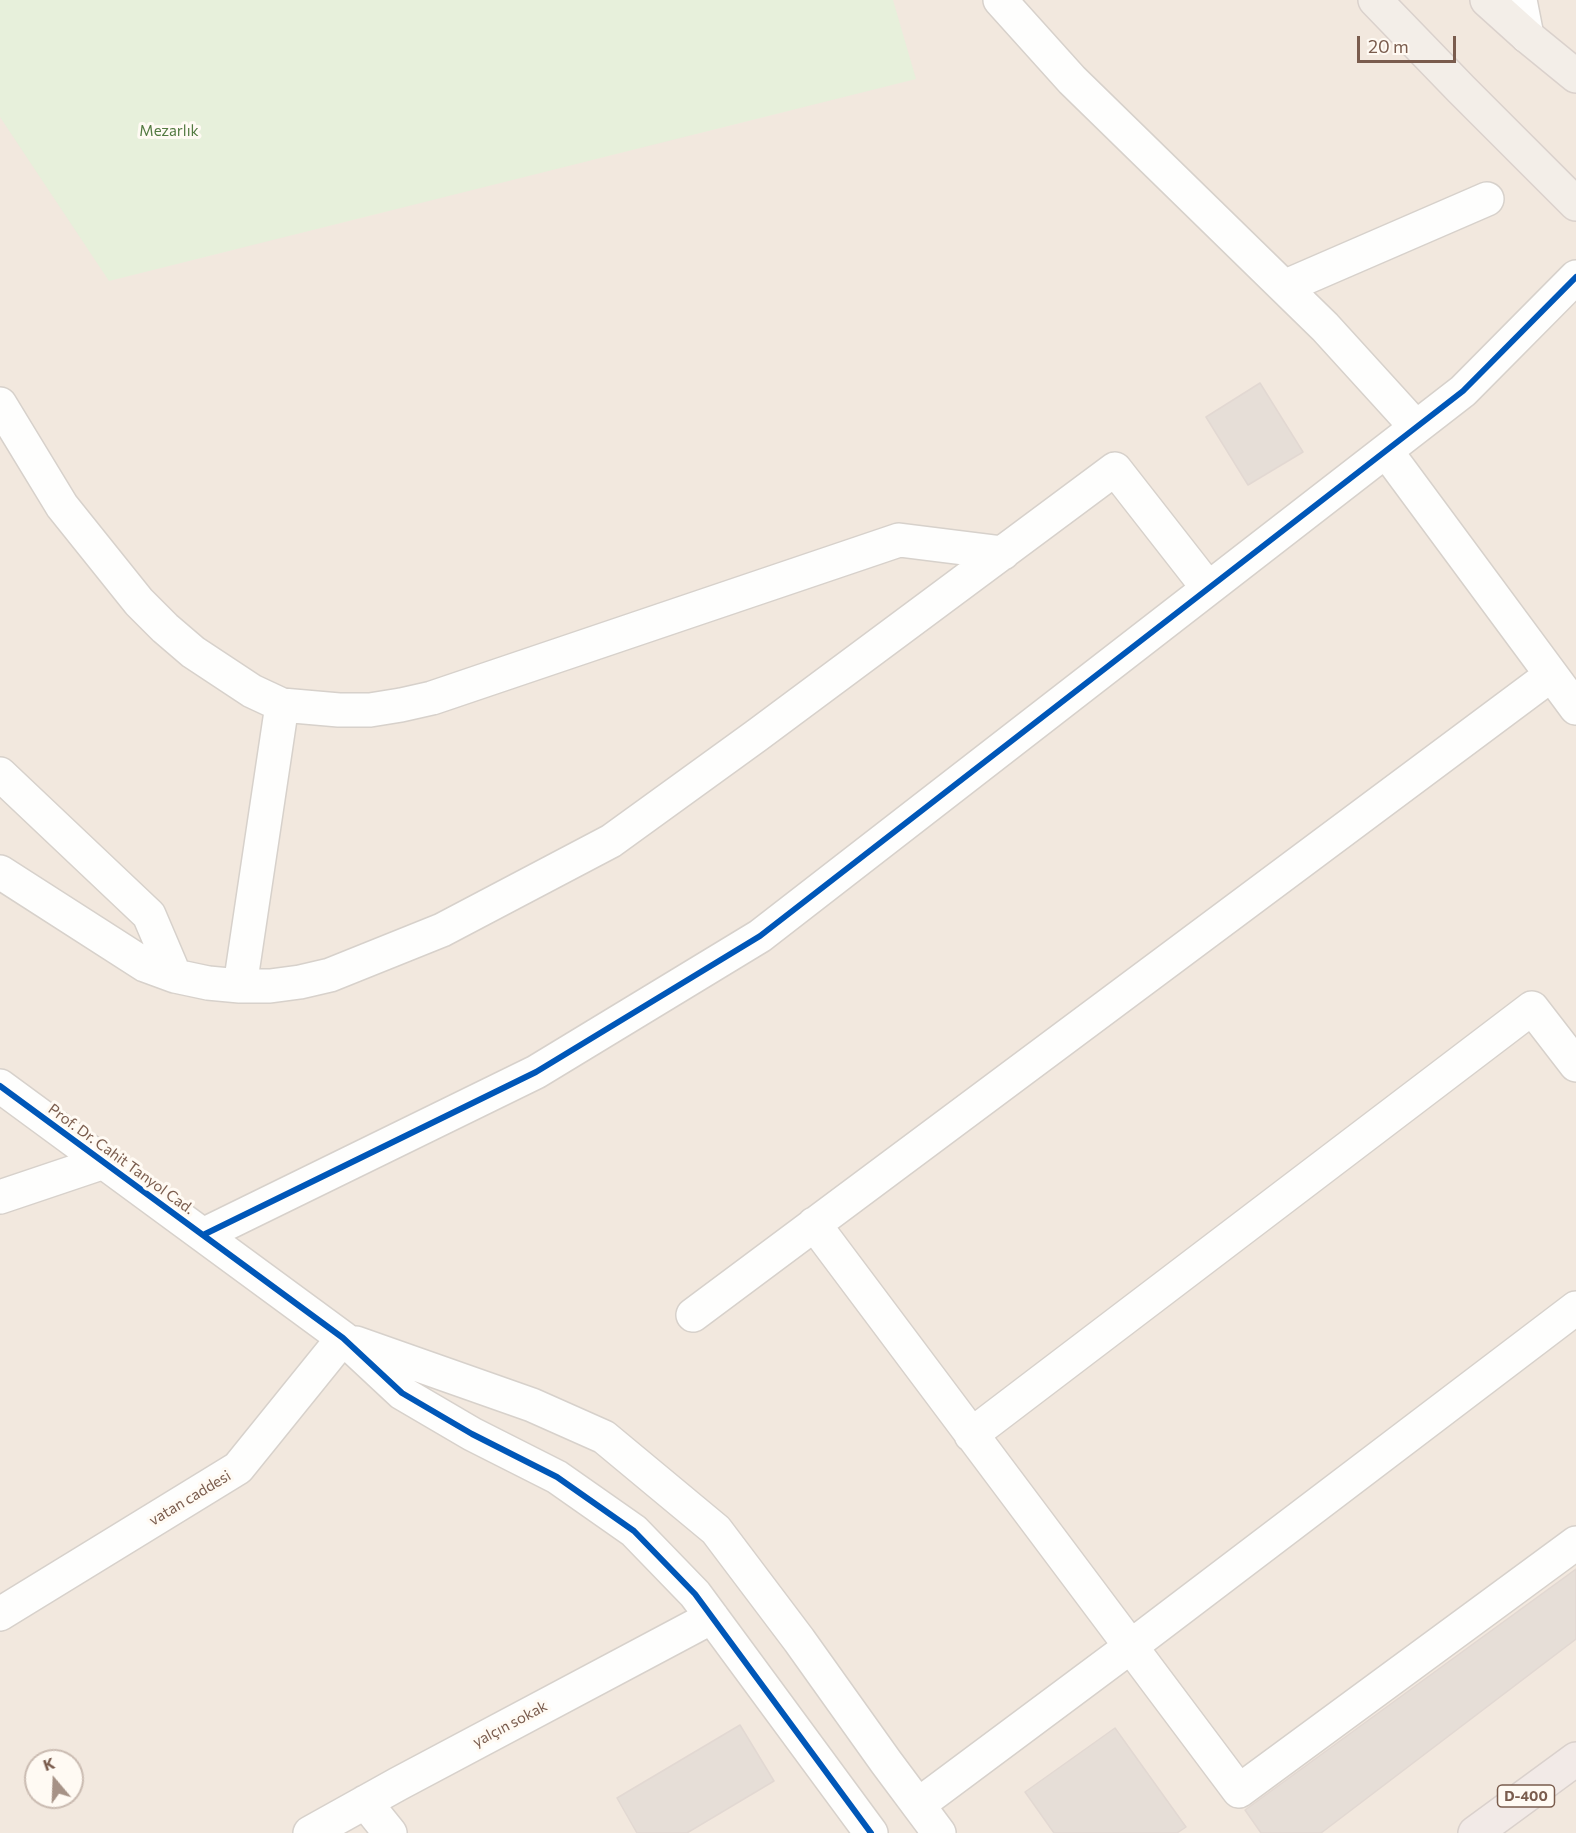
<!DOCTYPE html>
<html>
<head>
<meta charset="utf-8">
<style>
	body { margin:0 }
	#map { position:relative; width:1576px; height:1833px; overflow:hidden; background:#f9f5f0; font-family:Commissioner,sans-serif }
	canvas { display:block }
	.north { position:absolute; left:24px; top:1749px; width:60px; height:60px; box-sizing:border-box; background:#fffaf3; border:2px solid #cabbb1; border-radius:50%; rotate:341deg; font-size:16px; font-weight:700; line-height:24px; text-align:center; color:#7a5c4d }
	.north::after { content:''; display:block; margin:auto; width:21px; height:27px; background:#a69286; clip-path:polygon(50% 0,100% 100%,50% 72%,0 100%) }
	.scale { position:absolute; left:1357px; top:36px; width:99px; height:27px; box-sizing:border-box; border:3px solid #7a5c4d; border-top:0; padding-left:8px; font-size:18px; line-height:21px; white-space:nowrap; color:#7a5c4d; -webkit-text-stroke:4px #fffaf3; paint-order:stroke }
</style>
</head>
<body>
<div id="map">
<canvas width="1576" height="1833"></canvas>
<div class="north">K</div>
<div class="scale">20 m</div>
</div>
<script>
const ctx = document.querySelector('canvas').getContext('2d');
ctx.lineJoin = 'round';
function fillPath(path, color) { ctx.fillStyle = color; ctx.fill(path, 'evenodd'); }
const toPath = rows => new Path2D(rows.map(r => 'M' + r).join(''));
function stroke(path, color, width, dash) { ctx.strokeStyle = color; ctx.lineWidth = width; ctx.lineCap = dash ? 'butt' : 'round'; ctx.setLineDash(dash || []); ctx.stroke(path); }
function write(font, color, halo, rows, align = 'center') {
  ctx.font = font + ' Commissioner,sans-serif'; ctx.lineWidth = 6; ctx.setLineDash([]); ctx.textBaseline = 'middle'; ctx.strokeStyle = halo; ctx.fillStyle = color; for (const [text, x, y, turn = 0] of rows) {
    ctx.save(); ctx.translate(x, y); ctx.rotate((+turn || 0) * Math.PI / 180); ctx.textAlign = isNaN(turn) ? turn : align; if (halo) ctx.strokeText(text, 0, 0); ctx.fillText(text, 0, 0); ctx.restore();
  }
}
fillPath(toPath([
	[0,0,1576,0,1576,1833,0,1833],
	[36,1761,72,1761,72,1797,36,1797]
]), '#f2e8de');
fillPath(toPath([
	[0,0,893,0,916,79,109,281,0,117]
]), '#e7f0db');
const building = toPath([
	[1260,383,1303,452,1248,485,1206,417,1260,383],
	[1576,1569,1576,1639,1321,1833,1261,1833,1245,1810,1576,1569],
	[740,1725,774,1781,687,1833,637,1833,617,1798,740,1725],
	[1115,1728,1186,1827,1177,1833,1054,1833,1025,1792,1115,1728]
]);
fillPath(building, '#e6ded7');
stroke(building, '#e2d8d2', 1.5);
const minor = toPath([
	[1000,0,1072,80,1325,327,1416,427],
	[1520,0,1527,36],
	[1284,287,1487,199],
	[0,404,62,506,139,602,165,628,193,652,252,691,282,705,339,710,370,710,401,705,432,698,899,540,1003,553],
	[1386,451,1576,708],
	[0,774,149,915,175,976],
	[0,872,145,965,175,976,208,983,240,986,270,986,300,982,330,975,442,930,611,841,756,736,1115,469,1208,588],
	[240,986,282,705],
	[0,1086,343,1338,402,1393,472,1434,557,1477,634,1531,695,1594,871,1833],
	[0,1197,104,1162],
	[814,1224,1239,1791,1576,1543],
	[203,1235,536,1072,760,936,1463,391,1576,277],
	[693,1315,1551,675],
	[356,1343,532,1405,604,1437,716,1530,799,1640,886,1762,939,1833],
	[971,1435,1532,1008,1576,1065],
	[0,1614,238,1468,343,1338],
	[365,1802,390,1833],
	[918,1805,1130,1647,1576,1308],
	[310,1833,398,1784,712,1617]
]);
const major = toPath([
	[1375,0,1461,89,1576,204],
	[1487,0,1527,36,1576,76]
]);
const highway = toPath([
	[1475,1833,1576,1759]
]);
stroke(minor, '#d7d1cb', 36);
stroke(major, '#dad1cc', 36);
stroke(highway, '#dad1cc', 36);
stroke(minor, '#fefefd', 33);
stroke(major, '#f3eee8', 33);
stroke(highway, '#f2eae7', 33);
stroke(toPath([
	[0,1086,343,1338,402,1393,472,1434,557,1477,634,1531,695,1594,871,1833],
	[203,1235,536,1072,760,936,1463,391,1576,277]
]), '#0057b8', 6);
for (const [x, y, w] of [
	[1526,1796,57]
]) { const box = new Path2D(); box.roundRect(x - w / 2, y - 11, w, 22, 4.5); ctx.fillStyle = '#fffaf3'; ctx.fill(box); stroke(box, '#7a5c4d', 1.5); }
write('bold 14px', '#7a5c4d', null, [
	["D-400",1526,1796]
]);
write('15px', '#537a41', '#fffaf3', [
	["Mezarlık",169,131]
]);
write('15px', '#7a5c4d', '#fffaf3', [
	["Prof. Dr. Cahit Tanyol Cad.",121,1159,36],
	["vatan caddesi",190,1498,-31],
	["yalçın sokak",510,1724,-28]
]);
</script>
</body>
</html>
